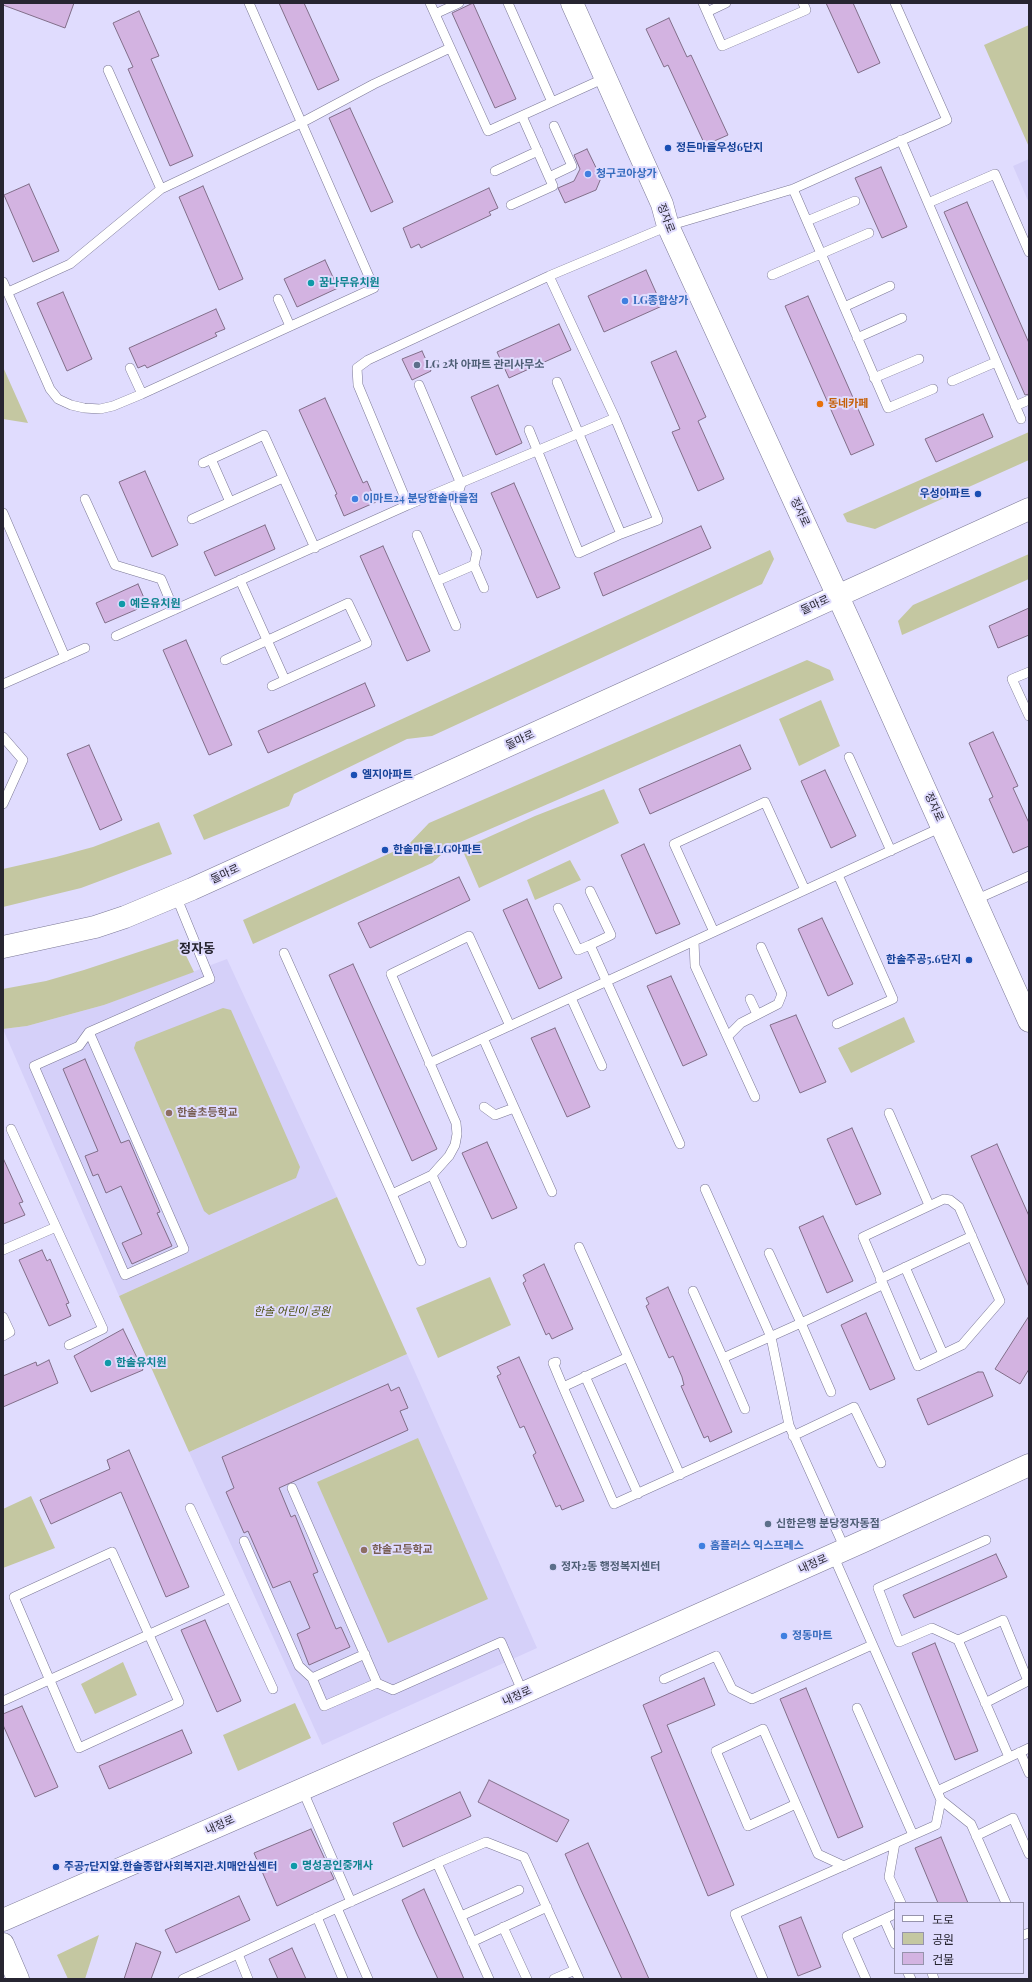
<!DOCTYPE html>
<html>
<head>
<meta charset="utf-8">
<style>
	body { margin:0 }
	#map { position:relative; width:1032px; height:1982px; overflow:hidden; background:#e0dcfe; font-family:"Playfair Display","Noto Sans KR",serif }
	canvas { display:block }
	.frame { position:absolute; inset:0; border:4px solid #272531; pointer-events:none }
	.legend { position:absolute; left:894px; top:1902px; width:130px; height:72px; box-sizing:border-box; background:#e0dcfe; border:1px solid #9693ac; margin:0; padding:5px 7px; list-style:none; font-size:12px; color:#272531 }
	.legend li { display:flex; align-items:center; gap:8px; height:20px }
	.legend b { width:20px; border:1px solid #9693ac }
</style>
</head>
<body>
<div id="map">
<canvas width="1032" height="1982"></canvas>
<div class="frame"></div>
<ul class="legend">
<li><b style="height:5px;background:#fff"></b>도로</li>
<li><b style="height:11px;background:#c4c7a1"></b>공원</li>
<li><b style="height:11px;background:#d3b3e1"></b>건물</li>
</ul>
</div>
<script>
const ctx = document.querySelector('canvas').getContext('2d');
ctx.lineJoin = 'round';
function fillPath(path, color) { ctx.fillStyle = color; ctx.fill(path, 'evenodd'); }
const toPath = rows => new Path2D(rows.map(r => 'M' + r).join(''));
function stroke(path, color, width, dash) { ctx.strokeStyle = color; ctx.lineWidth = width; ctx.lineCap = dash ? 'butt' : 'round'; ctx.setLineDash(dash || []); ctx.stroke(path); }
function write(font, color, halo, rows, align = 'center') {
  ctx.font = font + ' "Playfair Display","Noto Sans KR",serif'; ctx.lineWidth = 4; ctx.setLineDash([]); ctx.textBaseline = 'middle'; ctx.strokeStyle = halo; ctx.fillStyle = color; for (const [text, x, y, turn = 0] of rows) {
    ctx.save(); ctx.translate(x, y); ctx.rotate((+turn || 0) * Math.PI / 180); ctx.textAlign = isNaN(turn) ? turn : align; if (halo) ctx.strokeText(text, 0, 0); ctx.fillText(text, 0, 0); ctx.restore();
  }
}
fillPath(toPath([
	[1029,159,1029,203,1013,166],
	[227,959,337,1197,119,1296,3,1029,27,1026,104,1005],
	[407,1354,537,1648,322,1745,189,1452]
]), '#d5d0f9');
fillPath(toPath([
	[1029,25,1029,147,984,45],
	[3,367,28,423,3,419],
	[1029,432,1029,460,875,529,847,522,843,514],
	[770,550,774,559,762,584,432,736,407,739,294,794,289,806,204,840,193,815],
	[1029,554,1029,579,902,635,898,621,913,605],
	[807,660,830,670,834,680,451,846,432,863,253,944,243,920,408,845,429,823],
	[821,700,840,746,799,766,779,719],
	[604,789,619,823,479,888,462,849,535,816],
	[159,822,172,854,81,888,3,907,3,869,56,857,93,847],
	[570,860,581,880,535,900,527,880],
	[178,939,194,972,104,1005,27,1026,3,1029,3,989,46,981,84,970],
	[223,1008,231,1010,300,1167,296,1178,209,1215,204,1211,134,1048,136,1042],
	[904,1017,915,1042,851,1073,838,1048],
	[337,1197,407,1354,189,1452,119,1296],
	[490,1277,511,1325,438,1358,416,1308],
	[418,1438,488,1599,388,1643,317,1482],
	[31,1496,55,1548,3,1568,3,1509],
	[123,1662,137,1695,95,1714,81,1684],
	[295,1703,311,1738,238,1771,223,1735],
	[99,1935,85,1979,68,1979,57,1955]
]), '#c4c7a1');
const building = toPath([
	[3,3,74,3,65,28,3,5,3,3],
	[279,3,304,3,339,80,318,90,279,3],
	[473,3,516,99,495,108,452,13,473,3],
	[826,3,853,3,880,63,858,73,826,3],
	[139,11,159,56,151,59,193,156,170,166,128,69,133,67,113,23,139,11],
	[669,18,687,57,691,55,728,135,705,145,668,65,664,67,646,29,669,18],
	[350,108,393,202,371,212,329,118,350,108],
	[587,149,601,178,596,190,565,203,558,188,574,181,580,169,574,155,587,149],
	[881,167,907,227,882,238,855,178,881,167],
	[29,184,59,251,33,262,4,195,29,184],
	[203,186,243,279,219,290,179,197,203,186],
	[489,188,498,208,489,212,491,215,421,248,419,244,411,248,403,228,489,188],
	[967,202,1029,343,1029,394,1025,395,944,212,967,202],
	[325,260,338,288,297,307,284,279,325,260],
	[646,270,662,306,604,332,588,296,646,270],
	[63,292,92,359,67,371,37,303,63,292],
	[808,296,874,445,851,455,785,306,808,296],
	[216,309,225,329,215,333,217,336,147,368,145,365,138,368,129,348,216,309],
	[559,324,571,350,509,378,497,352,559,324],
	[422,351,431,371,412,380,402,359,422,351],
	[676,351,706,417,698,421,724,479,698,491,672,432,680,429,651,362,676,351],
	[498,385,522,443,496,455,471,397,498,385],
	[325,398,363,483,367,481,376,502,344,516,335,495,337,494,299,410,325,398],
	[983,414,993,437,936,462,925,439,983,414],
	[145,471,178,545,152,557,119,482,145,471],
	[514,483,560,588,537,598,491,493,514,483],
	[265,525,275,549,215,576,204,552,265,525],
	[701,526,711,548,603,596,594,573,701,526],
	[383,546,430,651,407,661,360,556,383,546],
	[138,584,147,605,105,623,96,603,138,584],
	[1029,608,1029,635,998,648,989,626,1029,608],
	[186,640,232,745,209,755,163,650,186,640],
	[365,683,375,706,268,753,258,731,365,683],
	[993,732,1018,786,1013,788,1029,823,1029,846,1013,853,989,799,993,797,969,743,993,732],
	[89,745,122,820,100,830,67,754,89,745],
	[740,745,751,769,650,814,639,789,740,745],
	[825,770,856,836,831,848,801,781,825,770],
	[644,844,680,924,656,934,621,855,644,844],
	[459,877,470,900,370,948,358,923,459,877],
	[527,899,562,978,539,989,503,910,527,899],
	[822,918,853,984,828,996,798,929,822,918],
	[353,964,437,1149,412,1161,329,975,353,964],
	[671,976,707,1055,683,1066,647,986,671,976],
	[796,1015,826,1082,800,1093,770,1025,796,1015],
	[555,1028,590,1107,567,1117,531,1038,555,1028],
	[85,1059,121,1143,129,1140,160,1212,157,1213,172,1246,132,1264,122,1243,142,1234,121,1186,106,1193,98,1174,93,1176,85,1156,98,1151,63,1069,85,1059],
	[852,1128,881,1194,856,1205,827,1139,852,1128],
	[487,1142,517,1208,492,1219,462,1153,487,1142],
	[997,1144,1029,1216,1029,1287,971,1156,997,1144],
	[3,1158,23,1202,19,1203,25,1215,3,1224,3,1158],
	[823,1216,853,1281,827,1293,799,1227,823,1216],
	[42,1250,47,1261,50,1259,69,1303,66,1304,71,1316,49,1326,19,1260,42,1250],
	[544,1264,573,1329,552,1339,549,1333,546,1335,523,1283,526,1281,523,1275,544,1264],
	[668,1287,732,1432,710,1442,708,1436,704,1438,681,1386,684,1385,682,1377,673,1356,669,1358,646,1306,649,1304,646,1298,668,1287],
	[866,1313,895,1379,870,1390,841,1325,866,1313],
	[1029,1316,1029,1369,1020,1384,995,1369,1029,1316],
	[123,1329,143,1370,91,1392,74,1356,123,1329],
	[519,1357,584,1501,562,1510,560,1505,556,1507,533,1455,536,1453,524,1426,520,1428,497,1376,501,1374,497,1367,519,1357],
	[49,1360,58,1383,3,1407,3,1376,36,1362,37,1366,49,1360],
	[978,1372,983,1372,993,1396,928,1425,917,1399,978,1372],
	[388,1384,391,1391,399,1387,408,1408,400,1411,408,1430,279,1488,291,1517,295,1515,318,1572,313,1574,336,1629,341,1627,350,1647,309,1665,297,1634,310,1628,290,1581,273,1588,248,1531,244,1533,226,1492,234,1488,222,1457,388,1384],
	[129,1450,189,1587,166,1597,121,1492,51,1524,40,1500,110,1469,107,1460,129,1450],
	[996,1554,1007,1577,914,1618,903,1595,996,1554],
	[205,1620,241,1701,217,1712,181,1630,205,1620],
	[935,1643,978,1751,955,1760,912,1653,935,1643],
	[704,1678,715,1705,667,1725,734,1885,708,1896,651,1757,662,1752,643,1705,704,1678],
	[806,1688,863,1827,838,1838,780,1699,806,1688],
	[22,1706,58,1787,35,1797,3,1725,3,1714,22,1706],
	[182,1730,192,1753,109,1789,99,1766,182,1730],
	[489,1780,569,1820,557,1842,478,1802,489,1780],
	[460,1792,471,1816,403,1847,393,1823,460,1792],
	[311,1829,334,1879,277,1906,254,1853,311,1829],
	[941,1837,968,1903,938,1903,915,1848,941,1837],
	[588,1843,627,1929,649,1979,622,1979,580,1888,565,1854,588,1843],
	[424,1889,458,1965,464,1979,438,1979,417,1934,402,1900,424,1889],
	[239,1896,250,1920,176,1953,165,1930,239,1896],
	[801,1917,821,1967,798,1976,779,1926,801,1917],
	[136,1943,161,1952,151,1979,124,1979,136,1943],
	[292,1948,306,1979,278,1979,269,1959,292,1948]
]);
fillPath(building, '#d3b3e1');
stroke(building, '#816e89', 1);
const lane = toPath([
	[430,3,488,131,605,78],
	[508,3,552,102],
	[703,3,722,46,806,10,803,3],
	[707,12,726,3],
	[435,14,459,3],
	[108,70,161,189],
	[901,140,1021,419],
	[495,171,538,151],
	[549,177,572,166,554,126],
	[793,189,888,408,933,389],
	[928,203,995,174,1029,252],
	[511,205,553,186,522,116],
	[807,221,855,201],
	[772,275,869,233],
	[549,276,615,418,658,520,621,534,557,382],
	[3,282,50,389,58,399,71,405,84,408,100,409,113,406,142,394,374,288,249,3],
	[8,292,70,264,161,189,301,123,374,84,450,48],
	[278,299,290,326],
	[844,307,890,286],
	[857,338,902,318],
	[130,368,142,394],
	[874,378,919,359],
	[952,381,996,362],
	[419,385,461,484,455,504,477,552,474,565,437,581],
	[1015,406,1029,400],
	[529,430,579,553,621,534],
	[211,459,230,502],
	[203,463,264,435,315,548],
	[85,499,115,565,161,579,174,610],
	[408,505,358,385,357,368,368,360,549,276,668,226,793,189,947,120,895,3],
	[3,513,65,657],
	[192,519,283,478],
	[417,535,456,626],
	[474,565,484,588],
	[240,580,285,680],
	[116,636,408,505,615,418],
	[225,660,348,603,367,643,272,686],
	[1029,672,1012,679,1029,716],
	[3,684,85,648],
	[3,737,23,760,3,804],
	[849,757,891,851],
	[975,900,1029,876],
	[558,908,578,950,590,945,680,1144],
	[714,932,674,844,765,802,805,890],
	[694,941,695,966,755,1097],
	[590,945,611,935,590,891],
	[284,953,392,1194,432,1175,449,1156,455,1145,457,1134,456,1123,391,974,469,936,510,1026],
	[571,998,602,1066],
	[750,999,757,1014],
	[837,1024,893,999,838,875],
	[89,1032,184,1249,125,1275,34,1066,79,1046,89,1032,210,979,176,896],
	[728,1036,741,1023,778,1004,782,994,761,947],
	[483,1038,552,1192],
	[429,1063,942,827],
	[484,1107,495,1115,514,1108],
	[889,1113,929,1205],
	[11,1129,103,1329,69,1345],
	[432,1175,462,1243],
	[705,1189,771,1337,789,1425,845,1549],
	[392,1194,421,1261],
	[944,1199,950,1200,959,1207,1000,1301,962,1345,918,1366,863,1237,944,1199],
	[579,1247,628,1357,563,1387,614,1504,789,1425],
	[3,1250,56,1227],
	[905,1267,943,1354],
	[880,1279,972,1236],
	[693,1291,723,1358,801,1323,769,1253],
	[3,1317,10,1332,3,1336],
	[628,1357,680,1475],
	[723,1358,745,1409],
	[556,1362,553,1363,563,1387],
	[585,1376,638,1494],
	[831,1392,801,1323,882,1285],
	[793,1436,854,1407,881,1463],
	[292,1488,377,1683,393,1690,501,1642,523,1693],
	[190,1508,273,1689],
	[244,1541,299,1666,312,1678,324,1706,377,1683],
	[112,1552,179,1702,79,1748,14,1597,112,1552],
	[833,1555,941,1800,971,1824,1006,1903],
	[958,1640,932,1628,899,1642,878,1588,986,1540],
	[312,1678,365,1654],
	[664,1679,716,1656,732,1689,752,1699,872,1645],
	[3,1701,231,1597],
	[985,1703,1028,1681,1003,1620,958,1640,1009,1757],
	[857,1708,913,1835],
	[1020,1752,1029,1773],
	[302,1789,351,1902],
	[937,1791,1029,1748],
	[796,1804,748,1826,716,1751,763,1729,818,1854,844,1866],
	[976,1836,1013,1818,1029,1854],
	[895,1843,889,1877,901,1903],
	[437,1863,486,1842,524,1857,579,1979],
	[337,1908,368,1979],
	[461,1916,519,1890],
	[317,1917,343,1979],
	[884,1919,895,1944],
	[503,1927,527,1979],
	[1023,1935,1029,1933],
	[472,1942,547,1907],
	[908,1973,911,1979],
	[932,1973,934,1979],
	[183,1979,238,1954],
	[248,1979,238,1954,337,1908,437,1863,489,1979],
	[554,1979,575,1970],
	[763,1979,735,1914,936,1825,941,1800],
	[866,1979,847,1936,895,1914]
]);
const secondary = toPath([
	[572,3,662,204,668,226,858,640,1029,1021],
	[3,1920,523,1693,864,1541,1029,1465],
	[3,1944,18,1979]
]);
const primary = toPath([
	[3,947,95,927,125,917,192,889,1029,509]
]);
stroke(lane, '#7b7896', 10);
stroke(secondary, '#7b7896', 23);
stroke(primary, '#7b7896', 23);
stroke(lane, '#fff', 9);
stroke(secondary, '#fff', 22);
stroke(primary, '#fff', 22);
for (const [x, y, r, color] of [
	[668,148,4,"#1a4fb4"],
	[588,174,4,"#3f7fe0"],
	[311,283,4,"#0f9aa8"],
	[625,301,4,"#3f7fe0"],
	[417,365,4,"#5c6f8a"],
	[820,404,4,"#e8710a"],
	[978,494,4,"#1a4fb4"],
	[355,499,4,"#3f7fe0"],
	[122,604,4,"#0f9aa8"],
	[354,775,4,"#1a4fb4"],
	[385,850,4,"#1a4fb4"],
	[969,960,4,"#1a4fb4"],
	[169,1113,4,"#8d6e63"],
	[108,1363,4,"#0f9aa8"],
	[768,1524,4,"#5c6f8a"],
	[702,1546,4,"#3f7fe0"],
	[364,1550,4,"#8d6e63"],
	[553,1567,4,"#5c6f8a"],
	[784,1636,4,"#3f7fe0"],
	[294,1866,4,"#0f9aa8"],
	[56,1867,4,"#1a4fb4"]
]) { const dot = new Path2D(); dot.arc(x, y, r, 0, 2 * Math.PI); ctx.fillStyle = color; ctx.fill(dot); stroke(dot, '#e0dcfe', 1.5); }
write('bold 11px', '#164399', '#e0dcfe', [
	["정든마을우성6단지",676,148],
	["우성아파트",970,494,"right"],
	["엘지아파트",362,775],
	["한솔마을.LG아파트",393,850],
	["한솔주공5.6단지",961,960,"right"],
	["주공7단지앞.한솔종합사회복지관.치매안심센터",64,1867]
], 'left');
write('bold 11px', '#366cbe', '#e0dcfe', [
	["청구코아상가",596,174],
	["LG종합상가",633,301],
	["이마트24 분당한솔마을점",363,499],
	["홈플러스 익스프레스",710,1546],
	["정동마트",792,1636]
], 'left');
write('11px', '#272531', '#e0dcfe', [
	["정자로",666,218,70],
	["정자로",800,512,65],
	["돌마로",815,605,-25],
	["돌마로",520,740,-25],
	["정자로",934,807,66],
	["돌마로",225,874,-25],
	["내정로",813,1564,-24],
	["내정로",517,1696,-24],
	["내정로",220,1825,-24]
]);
write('bold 11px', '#0d838f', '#e0dcfe', [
	["꿈나무유치원",319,283],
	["예은유치원",130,604],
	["한솔유치원",116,1363],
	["명성공인중개사",302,1866]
], 'left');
write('bold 11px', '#4e5e75', '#e0dcfe', [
	["LG 2차 아파트 관리사무소",425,365],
	["신한은행 분당정자동점",776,1524],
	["정자2동 행정복지센터",561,1567]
], 'left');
write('bold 11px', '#c56008', '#e0dcfe', [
	["동네카페",828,404]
], 'left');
write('bold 11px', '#785e54', '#e0dcfe', [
	["한솔초등학교",177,1113],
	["한솔고등학교",372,1550]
], 'left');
write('italic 11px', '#4c4e0e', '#e0dcfe', [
	["한솔 어린이 공원",292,1312]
]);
write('bold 13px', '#272531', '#e0dcfe', [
	["정자동",197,949]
]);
</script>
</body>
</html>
